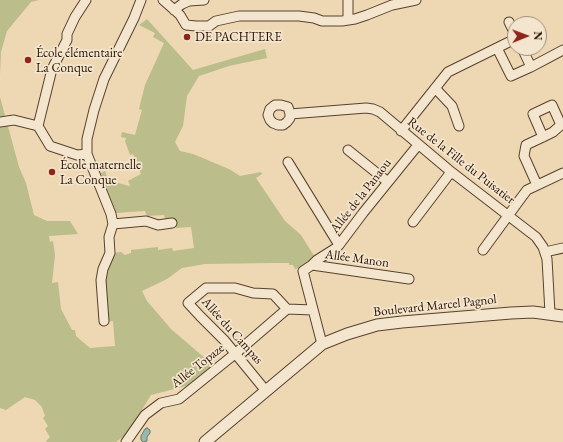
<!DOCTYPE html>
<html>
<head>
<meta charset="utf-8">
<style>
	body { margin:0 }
	#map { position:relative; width:563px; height:442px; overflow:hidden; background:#eed7b3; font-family:"EB Garamond",serif }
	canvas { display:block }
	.north { position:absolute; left:507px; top:16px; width:40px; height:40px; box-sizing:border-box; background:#f4e5ce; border:1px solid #a2907c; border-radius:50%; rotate:89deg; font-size:11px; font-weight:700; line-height:16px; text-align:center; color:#261100 }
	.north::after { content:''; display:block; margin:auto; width:14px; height:18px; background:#8f2418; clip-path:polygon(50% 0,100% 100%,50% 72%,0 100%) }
</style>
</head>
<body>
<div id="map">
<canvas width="563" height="442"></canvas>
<div class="north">N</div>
</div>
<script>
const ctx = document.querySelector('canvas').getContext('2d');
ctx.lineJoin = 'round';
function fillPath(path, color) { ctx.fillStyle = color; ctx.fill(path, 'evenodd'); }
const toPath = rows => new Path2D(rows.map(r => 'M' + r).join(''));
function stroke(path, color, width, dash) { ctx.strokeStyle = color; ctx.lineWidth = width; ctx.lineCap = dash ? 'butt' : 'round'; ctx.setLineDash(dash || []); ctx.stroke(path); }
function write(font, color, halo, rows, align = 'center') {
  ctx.font = font + ' "EB Garamond",serif'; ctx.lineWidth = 3.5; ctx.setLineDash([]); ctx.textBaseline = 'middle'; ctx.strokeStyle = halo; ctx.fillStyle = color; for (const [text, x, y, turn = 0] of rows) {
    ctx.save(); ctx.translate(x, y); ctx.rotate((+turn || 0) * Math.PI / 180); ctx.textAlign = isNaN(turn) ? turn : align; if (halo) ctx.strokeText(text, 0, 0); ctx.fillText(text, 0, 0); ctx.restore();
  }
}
fillPath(toPath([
	[0,0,39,0,31,2,7,31,1,52,0,75],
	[147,19,193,70,265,49,267,58,229,66,199,76,187,96,183,126,175,142,180,151,193,154,229,169,240,176,261,172,262,174,256,178,285,221,301,235,316,259,310,265,295,269,293,265,289,265,289,263,271,263,205,264,182,268,167,279,142,291,147,301,171,329,213,365,190,385,151,395,128,433,116,442,47,442,46,441,50,437,45,429,48,426,43,418,45,416,42,407,35,400,25,397,6,410,0,408,0,97,19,167,26,183,34,215,47,221,70,221,78,234,49,236,50,242,53,241,55,255,52,283,58,282,61,309,72,330,75,330,76,336,90,348,115,346,113,321,107,322,105,278,106,269,114,253,121,252,125,255,131,253,131,250,158,247,158,250,172,248,173,251,194,248,191,227,176,228,174,218,165,219,164,215,147,216,145,211,116,213,101,173,105,171,108,180,113,178,115,182,129,186,130,185,128,181,141,174,133,154,130,155,125,141,126,138,121,137,122,132,135,135,142,110,139,109,145,85,164,43,153,37,155,33,139,25]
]), '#bbbd8a');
const water = toPath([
	[147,428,150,430,150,433,147,437,147,441,143,442,141,440,141,436,145,429,147,428]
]);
fillPath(water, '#99b9af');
stroke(water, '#6b7669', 1);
const minor = toPath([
	[163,0,180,15,186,25,196,26,209,26,216,21,239,16,299,16,314,18,322,21,342,21,355,19,367,15,392,5,416,0],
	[348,0,348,20],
	[174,10,182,4,189,1,204,0],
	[509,22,515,34],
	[497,48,511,76,531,67,522,48],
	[531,67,563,50],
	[435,88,452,106,459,126],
	[290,114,290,118,287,122,283,125,278,125,273,123,270,120,268,115,270,109,275,105,281,105,288,107,290,114,366,108,373,109,380,112,449,170,536,237,543,247,547,259,550,313],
	[0,122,14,120,38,126,50,146,77,155,87,154],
	[38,126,52,69,67,40,67,34,75,17,86,0],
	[401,131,448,72,515,39],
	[348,150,388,182],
	[288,162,339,245,363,213,418,145],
	[537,185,524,156,526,145,543,137,553,132,561,125,552,105,533,114,543,137],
	[413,222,451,172],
	[113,224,146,221,158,225,172,223],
	[483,250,521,198,527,190,563,173],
	[545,252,563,248],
	[312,265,317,260,336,248,339,245],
	[104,321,101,280,103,269,110,253,109,237,113,224,111,214,87,154,87,139,94,110,104,79,134,18,141,0],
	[322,344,303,271,312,265,409,279],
	[266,391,225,341,200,316,188,303,206,288,235,288,253,293,273,294,287,309,313,310],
	[126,442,145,415,161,403,179,399,236,353,287,309]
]);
const tertiary = toPath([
	[205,442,322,344,347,334,377,325,402,322,511,313,533,312,563,316]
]);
stroke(minor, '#58422d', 11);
stroke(tertiary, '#58422d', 13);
stroke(minor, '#f4e5ce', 9);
stroke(tertiary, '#f4e5ce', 11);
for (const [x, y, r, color] of [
	[187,37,4,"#8f2418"],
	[28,60,4,"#8f2418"],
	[52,172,4,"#8f2418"]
]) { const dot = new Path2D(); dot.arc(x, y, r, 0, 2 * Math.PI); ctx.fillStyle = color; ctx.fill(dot); stroke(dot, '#f4e5ce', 1.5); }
write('13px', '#261100', '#f4e5ce', [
	["DE PACHTERE",195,37],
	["École élémentaire",36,53],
	["La Conque",36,68],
	["École maternelle",60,165],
	["La Conque",60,180]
], 'left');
write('13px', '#261100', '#f4e5ce', [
	["Rue de la Fille du Puisatier",461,161,38],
	["Allée de la Panaou",361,196,-52],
	["Allée Manon",357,259,8],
	["Boulevard Marcel Pagnol",435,306,-6],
	["Allée du Campas",232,331,48],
	["Allée Topaze",198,366,-38]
]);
</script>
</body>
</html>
